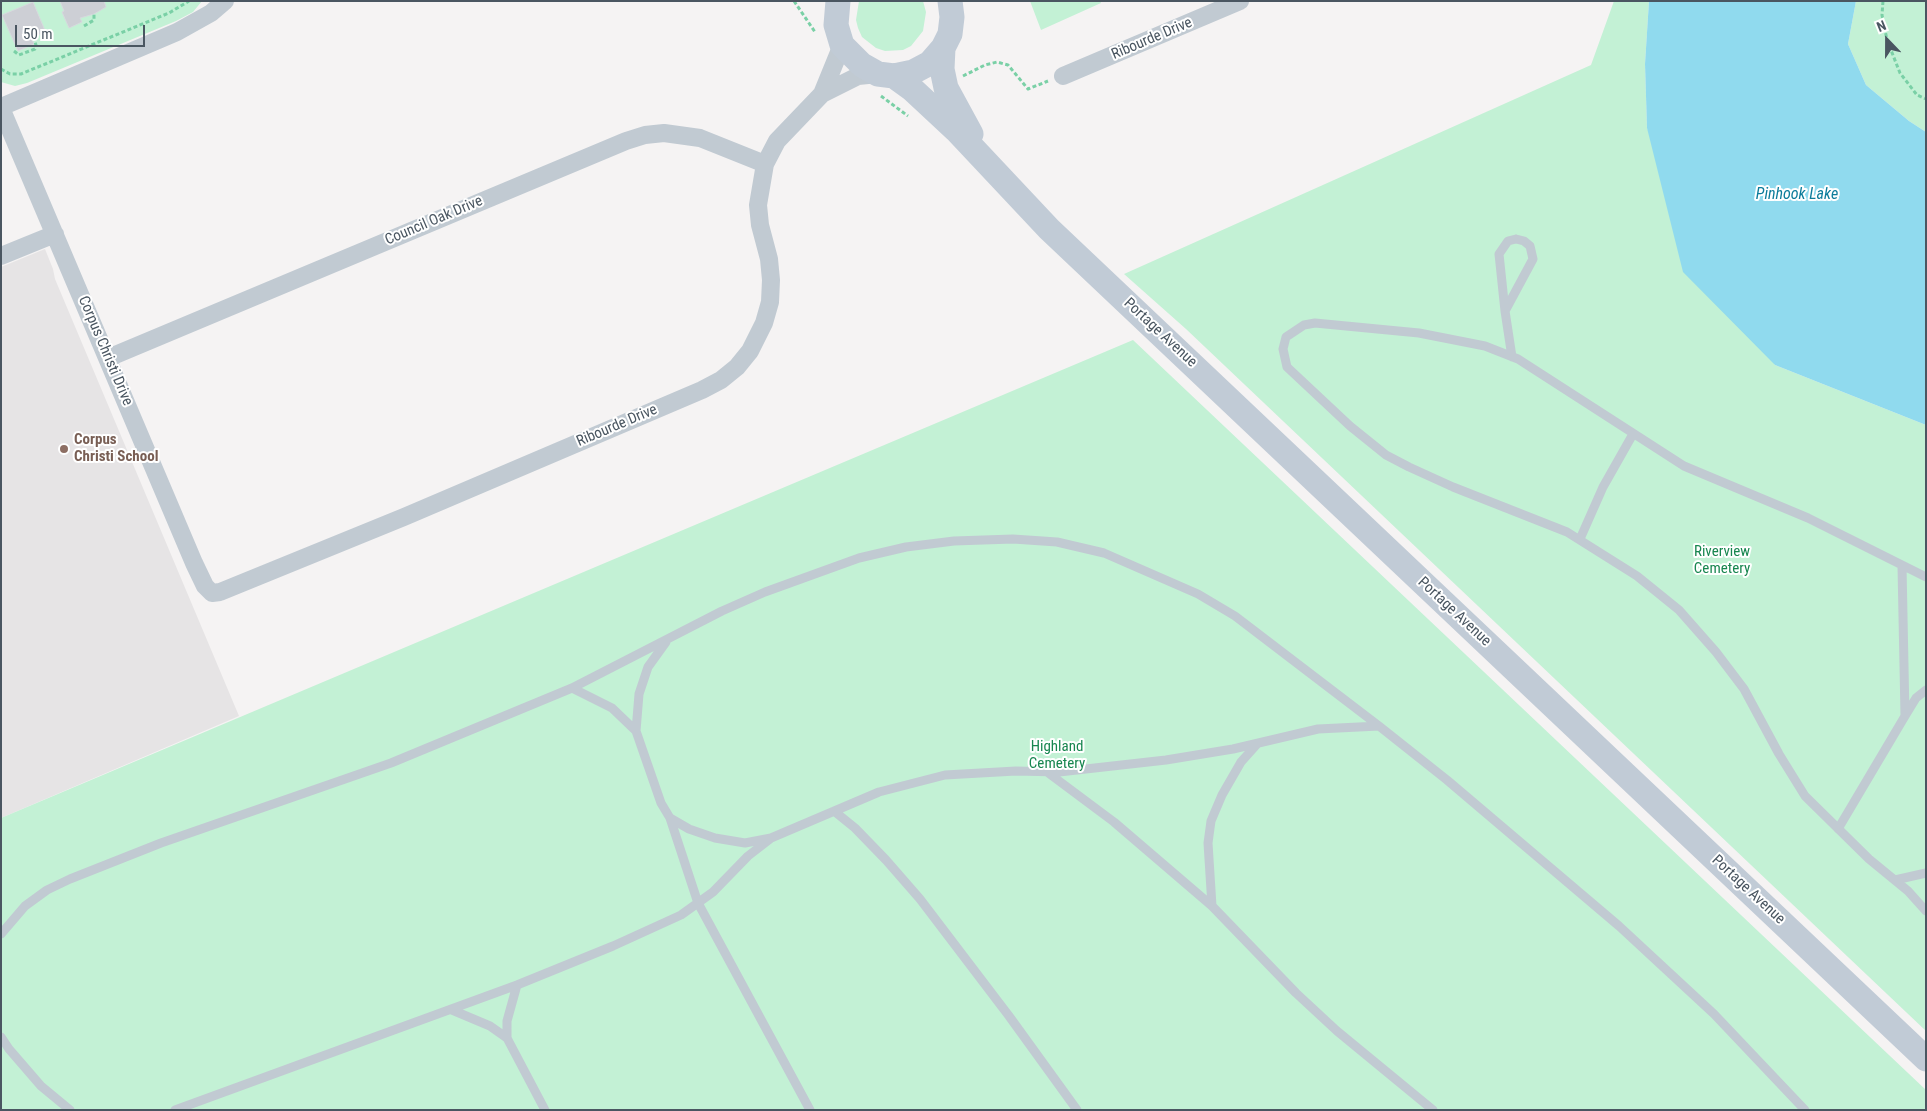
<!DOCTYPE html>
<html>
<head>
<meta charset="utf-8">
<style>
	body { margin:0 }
	#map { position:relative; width:1927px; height:1111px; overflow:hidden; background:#f5f3f3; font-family:"Roboto Condensed",sans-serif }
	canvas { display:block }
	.frame { position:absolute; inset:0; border:2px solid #4a5661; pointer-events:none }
	.north { position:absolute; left:1862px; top:15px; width:50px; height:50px; -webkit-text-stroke:4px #fff; paint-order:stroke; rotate:338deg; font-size:14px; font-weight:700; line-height:20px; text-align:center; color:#4a5661 }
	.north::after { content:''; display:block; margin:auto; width:18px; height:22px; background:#4a5661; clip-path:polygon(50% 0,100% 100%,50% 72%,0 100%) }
	.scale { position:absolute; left:15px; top:25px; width:130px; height:22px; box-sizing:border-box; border:2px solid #4a5661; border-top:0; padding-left:6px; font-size:15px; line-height:18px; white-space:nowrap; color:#4a5661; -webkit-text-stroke:4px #fff; paint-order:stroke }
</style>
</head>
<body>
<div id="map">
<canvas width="1927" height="1111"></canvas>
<div class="frame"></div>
<div class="north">N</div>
<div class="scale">50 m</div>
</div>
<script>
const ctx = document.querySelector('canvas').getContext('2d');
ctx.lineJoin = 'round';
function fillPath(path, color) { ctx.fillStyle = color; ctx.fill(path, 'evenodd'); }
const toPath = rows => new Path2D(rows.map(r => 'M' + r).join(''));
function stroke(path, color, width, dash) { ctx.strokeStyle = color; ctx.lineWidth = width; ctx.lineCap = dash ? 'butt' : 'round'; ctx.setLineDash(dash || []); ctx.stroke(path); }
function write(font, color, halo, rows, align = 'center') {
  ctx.font = font + ' "Roboto Condensed",sans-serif'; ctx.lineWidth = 4; ctx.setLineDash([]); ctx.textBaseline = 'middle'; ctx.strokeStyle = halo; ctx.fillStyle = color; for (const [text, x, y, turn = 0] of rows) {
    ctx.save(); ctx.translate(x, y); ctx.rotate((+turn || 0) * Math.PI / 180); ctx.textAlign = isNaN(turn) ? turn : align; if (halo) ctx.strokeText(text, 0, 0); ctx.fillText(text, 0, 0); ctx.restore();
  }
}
fillPath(toPath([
	[45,249,53,269,55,279,239,716,1,818,1,267]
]), '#e6e4e5');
fillPath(toPath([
	[1,1,202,1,193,12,176,21,27,83,15,86,1,82],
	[859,1,923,1,926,12,923,31,911,46,903,50,885,51,876,48,862,37,858,28,856,20],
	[1030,1,1100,1,1101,3,1041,30],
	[1614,1,1649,1,1645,64,1647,128,1775,365,1926,425,1926,1031,1186,329,1124,274,1591,65],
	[1856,1,1926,1,1926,132,1909,121,1866,85,1848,44],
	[1133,340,1926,1090,1926,1110,1,1110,1,818]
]), '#c3f1d5');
fillPath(toPath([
	[1649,1,1856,1,1848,44,1866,85,1909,121,1926,132,1926,425,1775,365,1683,272,1647,128,1645,64]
]), '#90daee');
const building = toPath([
	[60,1,104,1,106,7,94,14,80,18,82,22,69,28,62,12,64,11,60,1],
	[33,2,46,33,31,37,34,44,18,51,2,15,33,2]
]);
fillPath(building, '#cdcfd5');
stroke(building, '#d7d9de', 1);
stroke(toPath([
	[794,1,815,32],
	[1883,1,1882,15,1887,40,1900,73,1917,95,1926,99],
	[84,26,94,20,94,14],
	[14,51,19,55,35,49,36,45,33,37],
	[1,69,10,74,21,74,169,13,189,1],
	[963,76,985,65,997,62,1008,65,1028,89,1048,81],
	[881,96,908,116]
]), '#7ad0a6', 3, [4, 2.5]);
stroke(toPath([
	[1516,239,1524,241,1530,246,1533,259,1505,311,1499,254,1508,241,1516,239],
	[1505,311,1512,357],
	[1580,539,1603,487,1633,434],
	[1902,566,1905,716],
	[1926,577,1808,518,1684,466,1518,359,1485,346,1419,333,1315,323,1304,325,1286,337,1283,349,1287,367,1350,426,1386,455,1409,467,1453,487,1567,532,1637,576,1679,610,1716,652,1744,689,1779,754,1805,796,1869,859,1908,891,1926,911],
	[666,642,648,667,639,694,636,731,661,803,670,818,698,903,810,1110],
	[572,688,612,708,636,731],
	[1047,772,1114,822,1212,906,1296,993,1337,1031,1433,1110],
	[834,811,855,828,886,860,920,899,1009,1016,1077,1110],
	[670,818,689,829,715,838,745,843,771,838,879,792,945,775,1016,771,1059,772,1166,760,1233,749,1318,729,1379,726,1447,780,1619,926,1714,1014,1805,1110],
	[1838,829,1905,716,1916,698,1926,690],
	[1895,880,1926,873],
	[1212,906,1208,843,1211,821,1222,795,1241,762,1258,743],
	[1,934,25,906,47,890,70,879,161,843,391,763,572,688,722,611,765,592,859,558,906,547,954,541,1013,539,1057,542,1104,553,1198,594,1235,616,1379,726],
	[452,1010,490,1026,507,1038,545,1110],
	[1,1037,9,1049,41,1086,70,1110],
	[507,1038,507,1021,517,985],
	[175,1110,517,985,613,946,681,915,713,892,748,856,770,839]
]), '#c1cad2', 9);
stroke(toPath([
	[1063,76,1240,1],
	[822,94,842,45],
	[1,107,177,32,211,13,225,1],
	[1,108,194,563,205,586,212,593,220,592,404,517,702,390,721,380,737,367,750,351,764,323,770,302,771,280,769,259,760,225,758,205,765,164,777,141,822,94,858,76,878,74],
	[1,256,55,234],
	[108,358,626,141,645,135,664,133,700,138,765,164]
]), '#c1cad2', 18);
stroke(toPath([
	[838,1,836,25,842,45,862,65,878,74,894,76,913,72,930,63,943,48,950,34,952,17,950,1],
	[943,48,942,69,946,88,971,134],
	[894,76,912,89,956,130,1049,229,1926,1059]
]), '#c1cbd6', 25);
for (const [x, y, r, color] of [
	[64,449,5,"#8d6e63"]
]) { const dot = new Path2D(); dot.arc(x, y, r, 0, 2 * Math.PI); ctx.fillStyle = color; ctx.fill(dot); stroke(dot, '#fff', 2); }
write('15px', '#4a5661', '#fff', [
	["Ribourde Drive",1152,39,-23],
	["Council Oak Drive",434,221,-23],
	["Portage Avenue",1160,333,43],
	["Corpus Christi Drive",105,351,67],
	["Ribourde Drive",617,426,-23],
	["Portage Avenue",1454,612,43],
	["Portage Avenue",1748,890,43]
]);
write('bold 15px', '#785e54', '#fff', [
	["Corpus",74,440],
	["Christi School",74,457]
], 'left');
write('15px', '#17864f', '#fff', [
	["Riverview",1722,552],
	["Cemetery",1722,569],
	["Highland",1057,747],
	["Cemetery",1057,764]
]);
write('italic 16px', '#0c7c9b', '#fff', [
	["Pinhook Lake",1797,195]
]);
</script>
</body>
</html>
